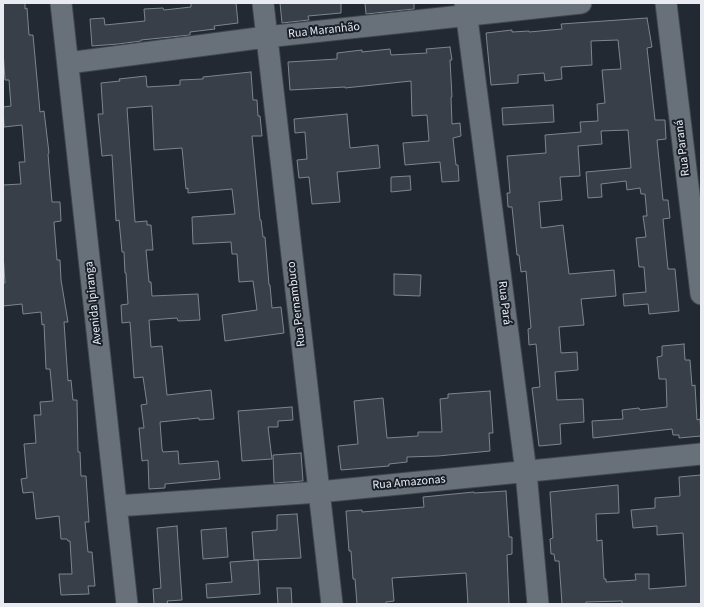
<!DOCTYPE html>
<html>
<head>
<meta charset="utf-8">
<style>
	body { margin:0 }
	#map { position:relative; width:704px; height:607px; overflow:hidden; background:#222932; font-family:"Source Sans 3",sans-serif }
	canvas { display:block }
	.frame { position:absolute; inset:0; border:4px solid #e8ecf2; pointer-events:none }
</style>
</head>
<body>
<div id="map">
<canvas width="704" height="607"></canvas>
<div class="frame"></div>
</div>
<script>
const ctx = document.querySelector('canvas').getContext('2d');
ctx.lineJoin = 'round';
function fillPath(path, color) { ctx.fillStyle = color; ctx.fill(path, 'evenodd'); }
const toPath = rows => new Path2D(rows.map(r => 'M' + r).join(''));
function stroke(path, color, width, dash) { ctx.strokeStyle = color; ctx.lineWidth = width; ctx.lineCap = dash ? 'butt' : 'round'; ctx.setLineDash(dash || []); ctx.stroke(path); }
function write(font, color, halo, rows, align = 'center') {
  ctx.font = font + ' "Source Sans 3",sans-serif'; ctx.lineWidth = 4; ctx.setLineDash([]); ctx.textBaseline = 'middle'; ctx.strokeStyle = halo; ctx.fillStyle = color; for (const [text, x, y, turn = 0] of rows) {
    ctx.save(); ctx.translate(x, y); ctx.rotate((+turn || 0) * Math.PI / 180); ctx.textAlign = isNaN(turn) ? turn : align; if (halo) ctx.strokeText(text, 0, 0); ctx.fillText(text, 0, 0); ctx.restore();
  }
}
const building = toPath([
	[3,3,25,3,25,9,27,8,29,35,33,35,40,112,44,111,49,153,48,154,52,202,60,202,61,221,54,222,57,260,60,260,61,280,68,322,64,322,68,381,71,380,73,400,77,400,78,452,80,452,81,476,86,476,89,522,85,522,88,552,92,552,95,586,88,586,89,594,61,595,59,574,72,574,70,541,68,541,67,539,61,539,59,516,36,519,33,492,23,493,21,479,27,478,24,444,36,443,34,415,41,415,40,402,53,401,50,369,46,369,44,324,42,325,41,312,23,314,22,304,3,306,3,283,5,283,3,253,3,185,21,184,19,162,25,162,22,125,4,127,3,107,11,106,9,80,5,80,3,50,3,3],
	[191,3,236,3,238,23,214,26,215,29,190,32,190,35,141,40,141,41,118,44,92,46,90,19,104,18,105,25,145,21,144,9,163,8,164,10,191,7,191,3],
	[280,3,341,3,341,13,308,16,309,20,282,23,280,3],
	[365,3,414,3,414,9,366,14,365,3],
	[647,18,652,47,647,48,655,120,665,120,666,139,657,140,663,200,668,200,670,218,663,219,668,269,675,269,679,311,649,314,648,304,624,306,623,294,646,292,644,267,639,267,636,238,646,237,643,216,647,216,645,194,641,194,640,188,627,190,626,181,601,184,602,197,588,198,586,172,631,168,628,130,601,131,602,144,578,146,580,176,560,177,562,200,539,202,541,228,563,225,569,274,614,270,616,296,581,299,584,325,559,327,561,353,577,352,578,370,555,372,557,400,583,399,584,422,560,424,561,444,539,446,532,388,540,387,536,344,529,345,528,329,531,328,526,271,521,272,519,255,517,255,512,207,508,207,507,193,510,193,507,156,546,153,545,135,581,132,580,122,598,121,597,104,605,103,602,70,621,69,618,40,591,41,592,65,561,67,562,79,545,81,544,73,518,75,518,83,491,85,486,33,512,30,512,32,529,31,529,32,562,29,561,24,647,18],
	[450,47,452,60,450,60,452,97,451,97,452,124,460,123,461,136,453,138,456,165,458,165,459,181,442,182,440,162,405,165,403,143,429,141,427,115,412,116,411,81,345,88,345,87,290,90,288,62,337,59,337,53,362,50,362,52,390,49,391,55,427,53,426,49,450,47],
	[251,72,253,100,257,100,258,116,260,116,262,136,252,136,260,220,261,220,263,237,265,237,269,285,270,285,272,308,281,307,284,333,225,341,222,315,257,310,253,281,239,282,237,254,232,254,231,242,193,244,192,217,235,214,232,189,188,193,188,188,186,189,182,148,154,150,152,106,127,108,135,222,147,221,147,225,151,225,153,250,146,250,149,282,151,282,152,296,198,294,200,320,178,321,177,318,149,320,151,347,162,346,167,395,211,390,214,419,199,420,199,418,160,422,162,449,163,452,178,451,179,464,218,461,220,479,165,484,165,488,149,489,148,460,142,461,139,428,144,428,141,405,147,404,143,377,134,378,130,322,122,323,121,305,128,304,126,273,125,273,124,252,122,252,119,220,116,221,112,155,102,156,98,114,103,114,101,83,120,81,119,79,146,76,147,87,180,85,180,80,203,79,203,77,251,72],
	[553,105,554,122,503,125,502,108,553,105],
	[347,114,350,148,378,145,380,168,337,172,340,202,312,204,309,177,299,178,297,160,307,159,305,132,295,133,294,119,347,114],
	[410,176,411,190,391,192,391,177,410,176],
	[394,274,421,275,420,296,394,295,394,274],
	[684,344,685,360,690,360,692,386,695,385,697,420,700,419,701,436,679,438,679,435,673,435,672,429,593,438,592,421,623,419,622,410,639,408,640,410,667,407,666,379,659,379,657,357,662,356,662,346,684,344],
	[490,391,493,433,489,433,490,451,438,456,407,457,407,462,389,464,389,466,341,470,338,446,358,444,354,401,383,398,387,438,418,436,418,432,442,432,440,399,448,398,448,394,490,391],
	[292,407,293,420,278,421,278,427,268,427,272,459,242,461,238,411,292,407],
	[301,453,303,481,274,483,273,455,301,453],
	[701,475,701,604,622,604,622,601,586,602,586,604,562,604,559,561,555,561,554,554,551,554,550,539,553,538,550,492,618,485,619,513,596,514,597,541,602,540,604,579,606,579,606,582,636,580,635,574,649,574,649,589,686,586,683,533,657,535,657,526,633,528,631,510,655,508,655,498,680,496,679,477,701,475],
	[506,491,509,537,512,537,512,554,507,555,509,604,468,604,466,573,392,578,394,601,386,602,386,604,357,604,355,579,353,579,351,551,349,551,346,511,362,510,362,512,424,507,423,497,474,492,474,493,506,491],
	[297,514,301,558,254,560,252,532,277,530,277,515,297,514],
	[177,526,182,600,167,601,168,604,154,604,153,589,161,588,157,528,177,526],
	[226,528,228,557,203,559,201,530,226,528],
	[258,560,260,594,207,598,206,584,232,582,230,562,258,560],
	[277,588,291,588,292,604,278,604,277,588]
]);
fillPath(building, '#383f48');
stroke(building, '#7d858f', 1);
const minor = toPath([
	[61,3,127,604],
	[263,3,332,604],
	[465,3,526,472,538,604],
	[666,3,701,294],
	[68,63,266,37,581,3],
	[117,506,319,492,701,454]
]);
stroke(minor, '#40464d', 23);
stroke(minor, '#68707a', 21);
write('12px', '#e8ecf2', '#191f28', [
	["Rua Maranhão",324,31,-6],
	["Rua Paraná",683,148,-97],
	["Avenida Ipiranga",94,303,-96],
	["Rua Pará",504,303,83],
	["Rua Pernambuco",297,304,-97],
	["Rua Amazonas",409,483,-5]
]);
</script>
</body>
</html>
